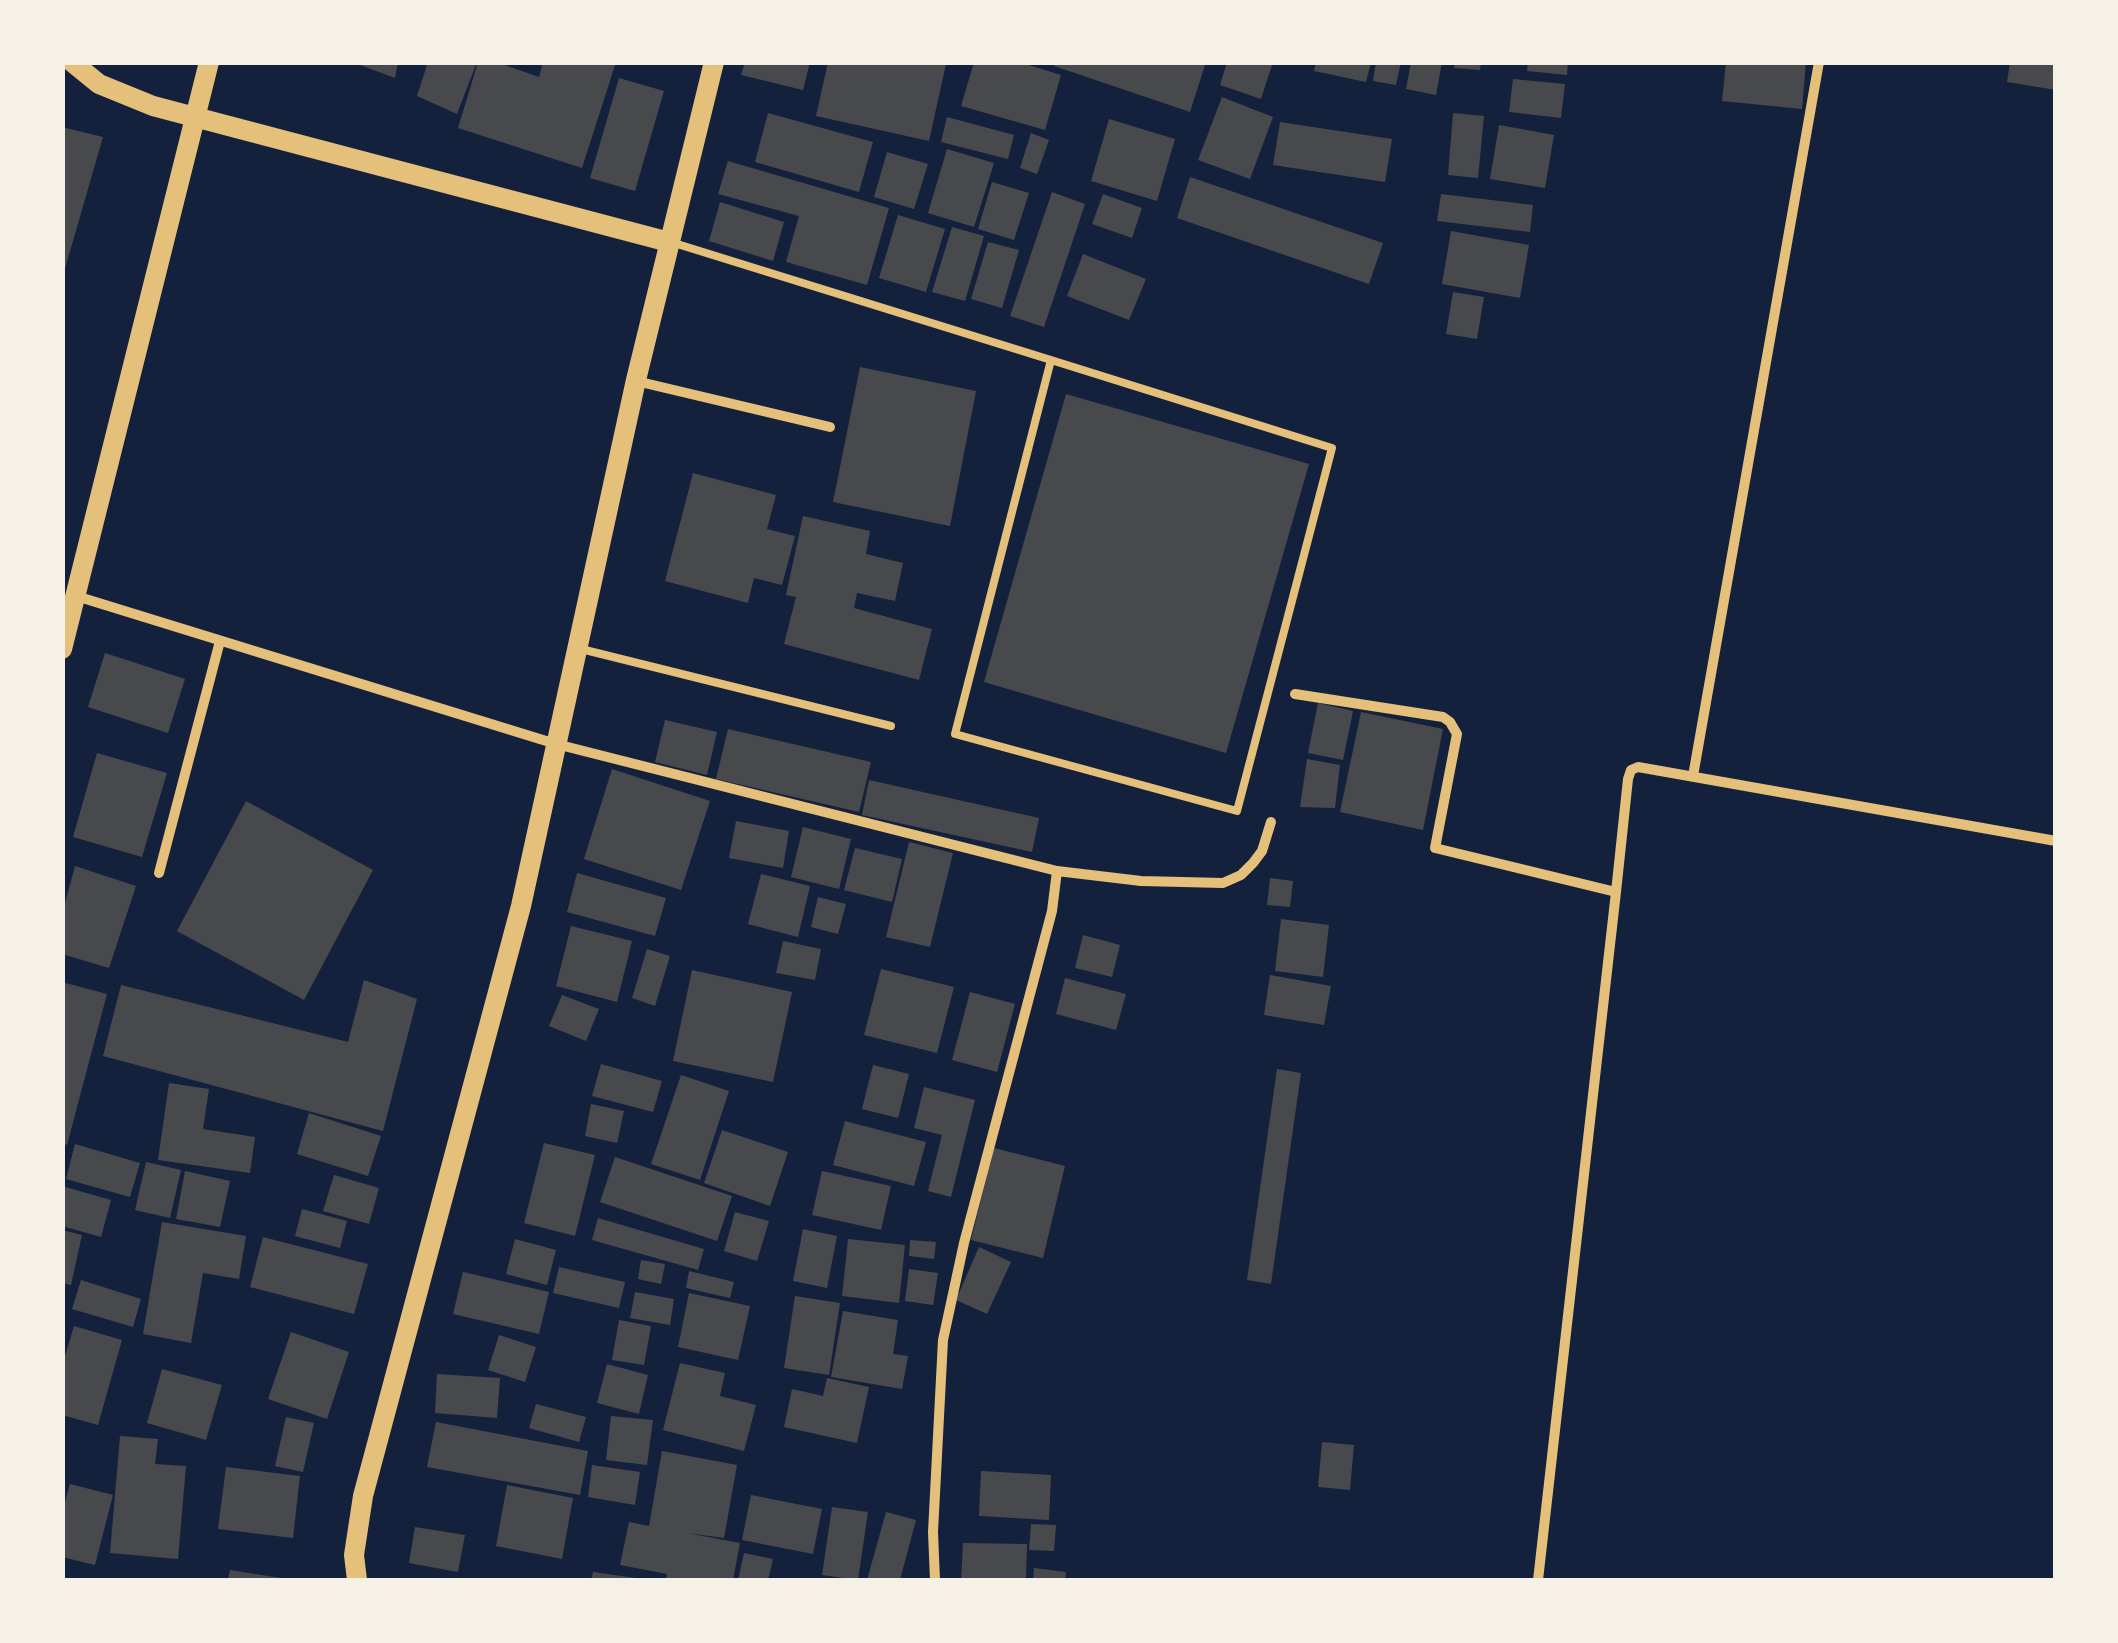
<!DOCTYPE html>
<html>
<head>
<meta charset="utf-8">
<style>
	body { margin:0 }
	#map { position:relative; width:2118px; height:1643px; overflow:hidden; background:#14213d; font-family:"IBM Plex Sans",sans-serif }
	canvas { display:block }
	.frame { position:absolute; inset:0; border:65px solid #f6f1e7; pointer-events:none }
</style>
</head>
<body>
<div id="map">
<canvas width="2118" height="1643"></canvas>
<div class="frame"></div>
</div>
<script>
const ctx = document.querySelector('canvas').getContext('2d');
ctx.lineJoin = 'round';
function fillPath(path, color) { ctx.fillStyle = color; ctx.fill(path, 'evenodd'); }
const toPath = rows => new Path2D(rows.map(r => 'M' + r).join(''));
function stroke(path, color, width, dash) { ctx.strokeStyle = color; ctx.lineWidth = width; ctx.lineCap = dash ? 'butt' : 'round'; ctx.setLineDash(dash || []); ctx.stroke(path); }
fillPath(toPath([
	[352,62,398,62,395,78],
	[428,62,477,62,457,114,417,96],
	[478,62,496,62,539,77,543,62,616,62,582,168,458,128],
	[745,62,810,62,803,90,741,75],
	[828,62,946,64,929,141,816,116],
	[974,62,1019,62,1061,75,1045,130,961,106],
	[1055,62,1199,62,1205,65,1190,112,1054,66],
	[1227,62,1273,62,1261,99,1220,85],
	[1316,62,1371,62,1366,82,1314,71],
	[1376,62,1401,62,1396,85,1373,81],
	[1411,62,1442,62,1436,95,1406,89],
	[1455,62,1481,62,1480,70,1454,68],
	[1528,62,1568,62,1567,75,1527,71],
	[1726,62,1806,62,1802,109,1722,101],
	[2010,62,2056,62,2056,90,2007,82],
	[619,78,664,91,635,191,590,178],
	[1513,79,1565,84,1561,118,1509,112],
	[1222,97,1273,117,1250,179,1198,160],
	[768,113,873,142,859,192,755,162],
	[1453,113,1484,116,1478,178,1448,175],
	[947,117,1014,135,1008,159,941,142],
	[1109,119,1175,139,1157,201,1091,181],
	[1280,122,1392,139,1385,182,1273,165],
	[1499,125,1554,135,1545,188,1490,179],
	[62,127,103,137,64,272,62,272],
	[1031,133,1049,140,1037,174,1020,168],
	[947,149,994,163,974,227,928,213],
	[887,152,928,164,914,209,874,197],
	[728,161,889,208,867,285,786,262,799,216,718,194],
	[1190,177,1383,243,1369,284,1177,218],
	[992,182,1029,193,1014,240,978,229],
	[1052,192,1085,204,1044,327,1010,316],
	[1103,194,1142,208,1132,238,1092,224],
	[1441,194,1533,205,1530,232,1437,221],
	[720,202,784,222,773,261,709,241],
	[898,215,945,229,926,292,879,278],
	[952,227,984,236,965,301,932,292],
	[1451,231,1529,245,1520,298,1442,284],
	[988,242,1019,250,1002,308,971,299],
	[1083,254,1146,279,1129,320,1067,296],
	[1453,292,1484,297,1477,339,1446,334],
	[860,367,976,391,950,526,833,502],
	[1066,394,1309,464,1226,753,984,682],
	[693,473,776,495,767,529,795,536,782,585,754,578,748,603,665,581],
	[803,516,870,531,866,554,903,563,895,601,857,593,854,608,932,629,919,680,784,644,796,597,786,595],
	[105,653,185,679,168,733,88,707],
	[1318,703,1353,711,1343,760,1308,753],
	[1361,712,1443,729,1423,830,1340,812],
	[665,720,717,732,707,775,655,762],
	[728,729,871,762,859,812,716,779],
	[97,753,167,773,142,857,73,837],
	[1307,759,1340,765,1335,808,1300,807],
	[612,769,710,801,681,890,584,859],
	[869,780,1039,818,1032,852,862,815],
	[246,801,373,870,304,1000,177,931],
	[736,821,789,831,783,868,729,858],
	[803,827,851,839,839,889,791,877],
	[909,842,953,853,930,947,886,937],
	[855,848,902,859,892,902,844,890],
	[75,866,136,886,109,968,62,954,62,914],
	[577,873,666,898,655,936,567,912],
	[761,874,810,886,798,937,748,924],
	[1270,878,1293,881,1290,907,1267,905],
	[818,897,846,904,838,934,811,927],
	[1281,919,1329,925,1323,977,1275,971],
	[571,926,632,941,617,1002,556,986],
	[1083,935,1120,945,1112,977,1075,968],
	[783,941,821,949,815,980,776,973],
	[647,949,670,956,655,1006,632,998],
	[881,969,954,987,937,1053,864,1035],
	[692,970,792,992,773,1082,673,1061],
	[1270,975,1331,986,1324,1025,1264,1015],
	[1065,978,1126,994,1116,1030,1056,1014],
	[364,980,417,999,383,1131,103,1056,121,985,348,1042],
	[62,982,107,994,67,1145,62,1143],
	[970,992,1015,1004,997,1072,952,1060],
	[562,995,599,1009,586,1041,549,1026],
	[601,1064,662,1081,653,1112,592,1096],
	[873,1065,909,1074,898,1118,862,1109],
	[1277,1069,1301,1073,1271,1284,1247,1280],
	[681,1075,729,1091,700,1180,651,1164],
	[169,1083,209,1089,203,1129,255,1137,250,1173,158,1160],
	[924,1087,975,1100,951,1197,928,1191,942,1135,914,1128],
	[591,1104,624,1111,617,1143,585,1136],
	[309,1113,381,1136,368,1176,297,1154],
	[845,1121,926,1142,914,1186,833,1165],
	[722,1130,788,1152,770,1206,704,1183],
	[544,1143,595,1155,575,1236,524,1223],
	[75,1144,140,1163,130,1197,66,1179],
	[994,1148,1065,1166,1043,1258,971,1240],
	[615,1157,732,1196,717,1241,600,1202],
	[146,1162,181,1170,170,1218,135,1210],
	[185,1171,230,1181,220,1227,176,1219],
	[822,1171,891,1186,881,1230,812,1215],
	[334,1175,379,1188,369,1224,323,1211],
	[62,1186,111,1200,101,1237,62,1226],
	[302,1209,347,1221,340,1248,295,1236],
	[735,1212,769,1221,757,1261,724,1251],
	[598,1218,704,1249,698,1270,592,1240],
	[162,1222,246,1236,239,1279,203,1273,191,1343,143,1334],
	[803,1229,837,1236,827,1288,793,1281],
	[62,1230,82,1235,71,1285,62,1283],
	[263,1237,368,1264,354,1314,250,1287],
	[515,1239,556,1250,547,1285,506,1274],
	[848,1239,905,1245,899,1303,842,1296],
	[910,1240,936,1242,934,1259,909,1256],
	[979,1247,1011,1262,987,1314,956,1300],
	[641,1260,665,1264,661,1284,638,1279],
	[559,1267,625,1282,619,1308,553,1293],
	[909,1269,938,1273,933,1305,905,1301],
	[689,1271,734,1282,730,1298,686,1288],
	[463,1272,549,1292,539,1334,453,1314],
	[81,1280,141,1299,133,1327,72,1309],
	[635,1292,674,1299,670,1325,630,1318],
	[689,1293,750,1306,738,1360,678,1347],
	[795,1296,840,1303,829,1375,784,1368],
	[843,1311,898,1320,893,1354,908,1356,902,1389,831,1377],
	[619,1320,651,1326,644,1365,612,1360],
	[74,1326,122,1340,98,1425,62,1415,62,1366],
	[291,1332,349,1352,327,1419,268,1399],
	[499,1335,536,1347,525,1382,488,1370],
	[680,1363,725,1373,720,1396,756,1405,744,1451,663,1430],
	[607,1364,648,1375,639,1414,597,1403],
	[162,1369,222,1385,206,1440,147,1423],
	[437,1374,500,1378,497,1418,435,1413],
	[827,1378,869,1387,857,1443,784,1427,792,1389,823,1396],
	[536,1404,586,1417,579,1442,529,1428],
	[611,1416,653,1420,647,1465,606,1460],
	[286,1417,314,1423,303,1472,275,1466],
	[436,1422,588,1451,580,1495,427,1467],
	[120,1436,158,1439,155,1464,186,1466,178,1559,110,1553],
	[1322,1442,1354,1445,1350,1490,1318,1487],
	[662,1451,737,1465,724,1538,687,1533,740,1543,733,1580,666,1580,667,1574,620,1565,629,1522,649,1526],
	[592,1465,640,1472,635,1505,588,1497],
	[226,1467,300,1476,293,1538,218,1529],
	[981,1471,1051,1475,1049,1520,979,1516],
	[70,1484,113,1495,95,1565,62,1557,62,1512],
	[507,1485,573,1498,562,1559,496,1546],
	[751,1495,822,1509,813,1554,742,1540],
	[832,1507,868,1512,858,1580,822,1575],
	[886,1512,916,1520,900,1580,867,1580],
	[1031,1524,1056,1525,1054,1551,1029,1550],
	[415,1527,465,1535,458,1572,409,1563],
	[963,1543,1027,1544,1026,1580,961,1580],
	[744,1553,773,1559,768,1580,738,1580],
	[1034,1568,1066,1572,1065,1580,1033,1580],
	[230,1570,281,1578,281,1580,228,1580],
	[593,1572,636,1578,636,1580,591,1580]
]), '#48494c');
stroke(toPath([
	[674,243,1051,360,1332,448,1237,811,955,734,1051,360],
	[581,649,891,726]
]), '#e5c07b', 8);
stroke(toPath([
	[636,381,830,427],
	[76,596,556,744,1057,871],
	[1295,694,1443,717,1450,722,1457,734,1435,848,1616,892,1628,779,1631,770,1638,767,2056,841],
	[1693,776,1819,62],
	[159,873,220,641],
	[935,1580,933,1532,943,1340,964,1243,1052,911,1057,871,1141,881,1223,883,1241,875,1253,863,1262,851,1271,822],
	[1538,1580,1616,892]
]), '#e5c07b', 10);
stroke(toPath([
	[72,62,99,84,153,106,669,242],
	[62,649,209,62],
	[357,1580,354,1555,363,1496,521,906,636,380,714,62]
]), '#e5c07b', 20);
</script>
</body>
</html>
